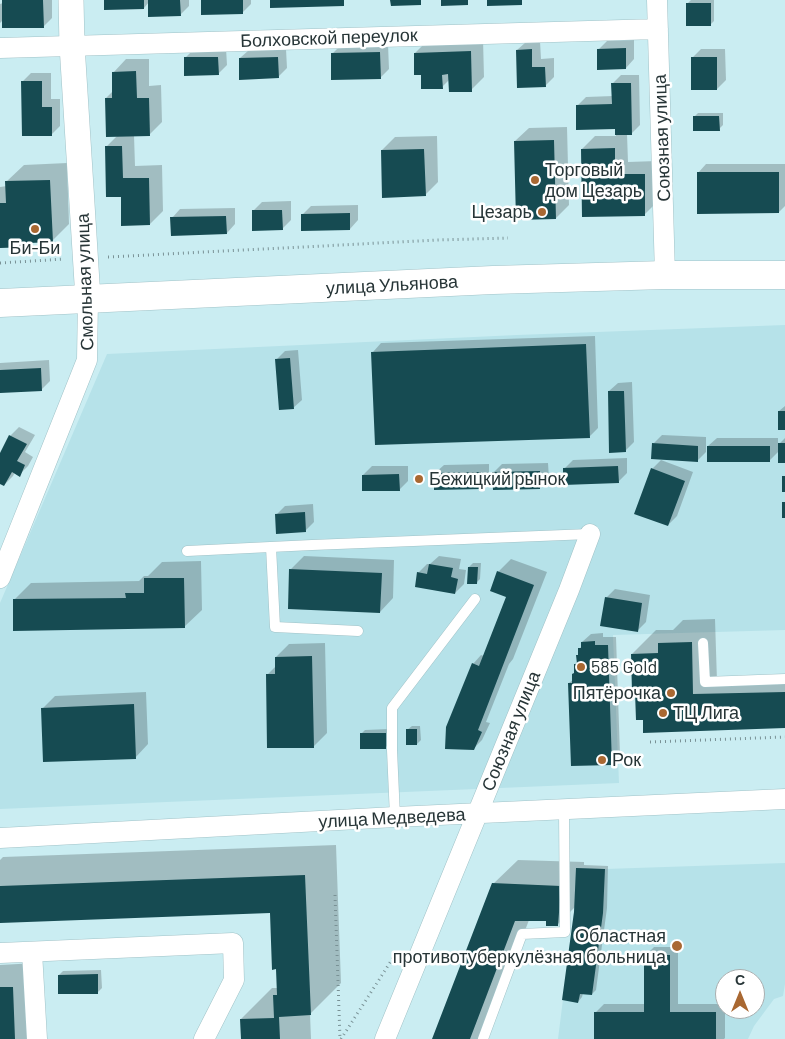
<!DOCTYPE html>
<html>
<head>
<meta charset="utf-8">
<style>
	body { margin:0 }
	#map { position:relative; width:785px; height:1039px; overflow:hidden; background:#caedf2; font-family:Barlow,sans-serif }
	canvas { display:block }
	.north { position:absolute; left:715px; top:969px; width:50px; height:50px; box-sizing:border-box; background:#fff; border:1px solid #a9aeaf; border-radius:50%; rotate:0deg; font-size:14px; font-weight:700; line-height:20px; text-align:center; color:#273537 }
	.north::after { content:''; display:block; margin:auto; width:18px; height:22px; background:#a96832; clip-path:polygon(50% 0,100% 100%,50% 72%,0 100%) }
</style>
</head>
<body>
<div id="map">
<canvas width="785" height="1039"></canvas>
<div class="north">С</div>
</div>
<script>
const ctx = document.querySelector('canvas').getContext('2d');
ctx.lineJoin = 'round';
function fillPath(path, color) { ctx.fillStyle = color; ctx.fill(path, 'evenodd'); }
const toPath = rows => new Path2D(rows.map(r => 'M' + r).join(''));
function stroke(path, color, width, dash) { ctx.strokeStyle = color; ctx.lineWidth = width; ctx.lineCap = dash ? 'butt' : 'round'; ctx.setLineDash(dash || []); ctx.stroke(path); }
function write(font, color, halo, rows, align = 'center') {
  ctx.font = font + ' Barlow,sans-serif'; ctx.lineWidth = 5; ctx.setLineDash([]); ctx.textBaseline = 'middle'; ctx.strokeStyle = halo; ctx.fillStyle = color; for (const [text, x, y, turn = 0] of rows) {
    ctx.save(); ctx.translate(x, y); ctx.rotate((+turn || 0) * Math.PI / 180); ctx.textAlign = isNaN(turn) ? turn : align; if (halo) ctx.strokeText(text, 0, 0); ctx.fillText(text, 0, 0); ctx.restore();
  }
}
fillPath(toPath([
	[785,325,785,630,613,635,619,783,0,809,0,603,107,354,517,335],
	[785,863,785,984,783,996,774,999,754,1026,748,1039,558,1039,574,912,576,868,605,869],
	[725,979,755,979,755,1009,725,1009]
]), '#b6e2e9');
fillPath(toPath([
	[3,0,52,0,52,18,43,27,3,20,0,23,0,4,3,3],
	[105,0,189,0,189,6,180,15,149,2,144,8],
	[202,0,251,0,251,4,242,13],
	[691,0,714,0,714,21,710,25,687,4],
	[483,39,484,77,471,90,450,79,442,87,422,74,415,53,428,40],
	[634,40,634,59,626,68,598,50,607,41],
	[540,41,541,59,554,58,554,77,545,86,517,50,526,42],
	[388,44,389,69,380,78,332,54,341,45],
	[226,48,227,65,218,74,185,58,194,49],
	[286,49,287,68,278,77,240,58,249,50],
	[701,49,725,49,726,80,717,89,692,58],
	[126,59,149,59,149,86,161,85,162,122,149,135,134,135,135,166,162,165,163,211,150,224,122,196,106,147,117,136,106,98,113,91,113,73],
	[31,73,51,73,51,99,60,99,60,126,52,134,22,82],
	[621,75,639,75,640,125,631,134,627,134,628,162,657,161,658,201,645,214,582,149,595,136,616,136,616,128,577,106,586,97,613,96,612,84],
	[698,113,723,113,723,125,719,129,694,117],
	[567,127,569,205,556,218,515,141,529,128],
	[437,136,438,182,425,195,382,150,395,137],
	[67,163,69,224,52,241,33,242,30,245,0,247,0,187,7,186,6,182,24,165],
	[706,164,785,164,785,206,779,212,698,173],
	[291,201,291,220,282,229,253,211,262,202],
	[358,205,358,220,350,229,302,215,311,206],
	[235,208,235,224,227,233,172,218,180,209],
	[595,336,598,428,589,437,373,352,381,343],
	[298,350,302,400,293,408,277,359,285,351],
	[49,360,50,381,41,390,0,392,0,363],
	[632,382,634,442,625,451,609,391,618,383],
	[785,406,785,429,779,411],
	[19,427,35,435,25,452,33,457,28,466,19,475,15,472,13,476,4,485,0,483,0,455,10,436],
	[662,435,706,437,706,452,697,461,654,443],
	[717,438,778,438,778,445,785,438,785,462,780,450,769,461,708,446],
	[627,458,627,473,618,482,564,469,573,460],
	[661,460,693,472,677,516,668,525,652,469],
	[548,463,549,479,540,488,494,472,502,464],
	[489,464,489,479,480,488,435,473,444,465],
	[372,466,408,466,408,481,399,490,363,475],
	[313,504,314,522,305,531,276,515,285,506],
	[304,556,394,560,393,598,380,612,291,569],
	[439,556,461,559,459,569,466,570,464,584,455,593,418,573,427,564,430,564],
	[511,559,547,572,513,659,509,664,486,722,490,723,482,740,473,749,473,664,481,655,484,656,507,596,498,572],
	[201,561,202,610,184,627,14,600,31,583,139,581,144,576,148,576,162,562],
	[473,563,481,563,480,579,476,583,469,567],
	[615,589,650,595,646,622,637,631,606,598],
	[715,619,717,681,785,679,785,727,644,719,632,654,656,630,673,630,683,620],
	[603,633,603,637,616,637,620,755,612,764,569,683,574,679,576,672,575,664,578,662,579,649,582,646,582,642,591,634],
	[325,643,327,733,314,746,267,675,276,666,276,657,289,644],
	[146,692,148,744,135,758,42,709,55,696],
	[412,726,420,726,421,740,417,744,407,730],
	[389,729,389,744,385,748,361,734,365,730],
	[336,845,341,983,310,1014,311,1039,242,1039,241,1019,272,988,278,988,271,912,0,922,0,860,3,857],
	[518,860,584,862,584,865,608,866,607,908,596,990,592,994,583,993,582,997,578,1002,575,907,558,924,548,920,529,920,484,1039,433,1039,493,884],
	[654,947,678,947,678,1004,725,1004,725,1038,724,1039,595,1039,595,1013,604,1004,645,1004,645,956],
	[36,963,39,1039,0,1039,0,965],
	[101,970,102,988,98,992,59,975,63,971]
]), '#0003');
fillPath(toPath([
	[2,0,43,0,44,28,2,28],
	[104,0,144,0,144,9,104,10],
	[148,0,180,0,181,16,148,17],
	[201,0,243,0,243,14,201,15],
	[270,0,344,0,344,6,270,8],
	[390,0,421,0,421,5,391,6],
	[441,0,468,0,468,5,441,6],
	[487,0,522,0,522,5,487,6],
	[686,3,711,3,711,26,686,26],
	[626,48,626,69,597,70,597,49],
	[532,49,532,67,545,67,546,87,517,88,516,50],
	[471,51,472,92,449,92,448,74,442,75,443,89,421,89,421,75,414,75,414,53],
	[380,52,381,79,331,80,331,53],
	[184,57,218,57,219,75,184,76],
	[278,57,279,78,239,80,239,58],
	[691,57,717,57,717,90,691,90],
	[136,71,137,98,149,98,150,136,106,137,105,98,112,98,112,72],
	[21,81,42,81,42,107,52,107,52,136,22,136],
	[611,83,631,83,632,135,615,135,615,129,576,130,576,105,612,104],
	[693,116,719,116,720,131,693,131],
	[554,140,556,219,516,220,514,141],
	[105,146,122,146,123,178,149,178,150,225,121,226,121,197,106,197],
	[615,148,615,174,645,174,645,216,582,217,581,149],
	[424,149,426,196,382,198,381,150],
	[697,172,779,172,779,213,697,214],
	[50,180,53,242,30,243,30,247,0,248,0,203,6,203,5,181],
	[252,210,282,210,283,230,252,231],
	[350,213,350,230,301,231,301,214],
	[226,216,227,234,171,236,170,217],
	[586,344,590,438,375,445,371,352],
	[290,358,294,409,279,410,275,359],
	[41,368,42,391,0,393,0,370],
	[608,391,624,391,626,452,609,453],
	[778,411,785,411,785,430,778,430],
	[9,435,27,444,17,461,25,465,20,477,12,472,4,486,0,484,0,453],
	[652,443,698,446,698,462,651,459],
	[778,443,785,443,785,463,778,463],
	[707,446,770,446,770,462,707,462],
	[618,466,619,483,563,485,563,468],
	[651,468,685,481,668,526,634,514],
	[540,471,540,489,493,490,492,472],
	[481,472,481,489,434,490,434,473],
	[399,474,400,491,362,491,362,475],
	[782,476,785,476,785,492,782,492],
	[782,502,785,502,785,518,782,518],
	[305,512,306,532,276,534,275,514],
	[429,564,453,568,451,577,458,579,455,594,415,587,417,572,427,574],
	[468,567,478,567,477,584,467,584],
	[289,569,382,573,380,613,288,609],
	[497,571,534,585,478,730,482,732,474,750,445,749,446,727,472,663,479,666,506,597,490,591],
	[144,578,184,578,185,628,13,631,13,599,126,598,125,593,144,593],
	[605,597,642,603,638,632,600,626],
	[595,641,595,645,608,645,612,765,571,766,568,683,572,683,572,674,574,673,574,664,577,664,576,655,578,655,578,648,581,648,581,642],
	[692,642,693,694,785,692,785,728,643,733,643,720,636,720,635,692,632,692,631,654,658,653,658,643],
	[312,656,314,748,267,748,266,674,275,674,275,657],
	[134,704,136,759,43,762,41,708],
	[406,729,417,729,417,745,406,745],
	[360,733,386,733,386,749,360,749],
	[576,868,605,869,603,913,592,995,580,994,578,1003,562,1000,574,912],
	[305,875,311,1015,279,1017,280,1039,241,1039,240,1019,274,1018,273,995,277,995,276,969,272,970,270,913,0,923,0,886],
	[492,883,561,886,558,926,546,926,546,921,515,921,470,1039,432,1039],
	[644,955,670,955,670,1012,716,1012,716,1039,594,1039,594,1012,644,1012],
	[98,974,98,994,58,994,58,975],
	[0,987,13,987,15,1039,0,1039]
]), '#164b52');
const service = toPath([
	[271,547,275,627,358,631],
	[187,551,312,545,590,534],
	[703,643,705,682,785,679],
	[395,817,392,750,392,708,475,599],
	[483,1039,522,934,565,932,564,810]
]);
const minor = toPath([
	[657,0,665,275],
	[0,48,658,29],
	[0,578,87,360,88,299],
	[0,838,395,817,785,799],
	[32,952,37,1039],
	[0,953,233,943,234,980,204,1039],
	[385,1039,569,590,590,534]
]);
const tertiary = toPath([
	[71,0,72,45,88,299]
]);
const secondary = toPath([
	[0,303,493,280,665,275,785,275]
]);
stroke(service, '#a0c2c7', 11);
stroke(minor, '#a0c2c7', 21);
stroke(tertiary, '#a0c2c7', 26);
stroke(secondary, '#a0c2c7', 29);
stroke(toPath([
	[108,257,438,240,508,238],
	[0,263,64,259],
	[650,742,785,737],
	[335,895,340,1039],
	[341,1039,393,958]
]), '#799195', 3, [1, 4]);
stroke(service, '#fff', 10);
stroke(minor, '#fff', 20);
stroke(tertiary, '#fff', 25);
stroke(secondary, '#fff', 28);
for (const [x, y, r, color] of [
	[535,180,5,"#a96832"],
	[542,212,5,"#a96832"],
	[35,229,5,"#a96832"],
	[419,479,5,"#a96832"],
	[581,667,5,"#a96832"],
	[671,693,5,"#a96832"],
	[663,713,5,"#a96832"],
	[602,760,5,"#a96832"],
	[677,946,6,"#a96832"]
]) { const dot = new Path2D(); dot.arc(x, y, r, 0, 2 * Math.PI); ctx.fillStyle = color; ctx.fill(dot); stroke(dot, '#fff', 2); }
write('18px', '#273537', '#fff', [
	["Болховской переулок",329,38,-2],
	["Союзная улица",662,138,-92],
	["Смольная улица",85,282,-92],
	["улица Ульянова",392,285,-3],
	["Союзная улица",511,731,-68],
	["улица Медведева",392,818,-3]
]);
write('18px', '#273537', '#fff', [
	["Торговый",545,170],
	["дом Цезарь",545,191],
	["Цезарь",532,212,"right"],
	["Би-Би",35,248,"center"],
	["Бежицкий рынок",429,479],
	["585 Gold",591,667],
	["Пятёрочка",661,693,"right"],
	["ТЦ Лига",673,713],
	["Рок",612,760],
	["Областная",666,936,"right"],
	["противотуберкулёзная больница",666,957,"right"]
], 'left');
</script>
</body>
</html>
